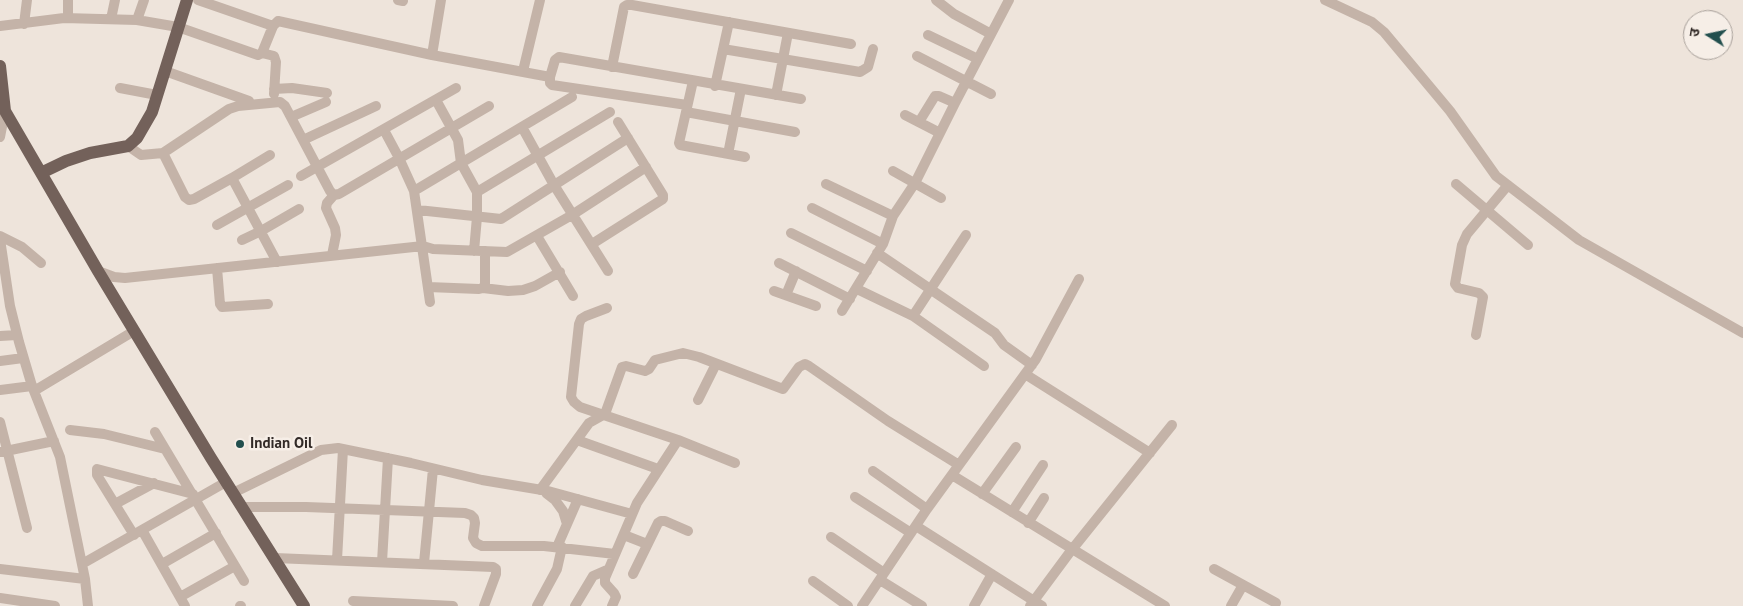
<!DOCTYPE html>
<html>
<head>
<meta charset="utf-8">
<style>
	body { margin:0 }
	#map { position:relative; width:1743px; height:606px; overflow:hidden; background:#eee4db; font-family:"PT Sans","Noto Sans Devanagari",sans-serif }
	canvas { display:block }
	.north { position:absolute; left:1683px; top:10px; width:50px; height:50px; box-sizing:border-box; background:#f6eee7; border:1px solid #a8a09a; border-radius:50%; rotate:280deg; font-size:14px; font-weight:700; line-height:20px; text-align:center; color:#322a27 }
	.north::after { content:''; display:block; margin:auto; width:18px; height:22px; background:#224f4e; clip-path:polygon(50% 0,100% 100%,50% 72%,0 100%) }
</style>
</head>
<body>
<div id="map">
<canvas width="1743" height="606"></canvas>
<div class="north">उ</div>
</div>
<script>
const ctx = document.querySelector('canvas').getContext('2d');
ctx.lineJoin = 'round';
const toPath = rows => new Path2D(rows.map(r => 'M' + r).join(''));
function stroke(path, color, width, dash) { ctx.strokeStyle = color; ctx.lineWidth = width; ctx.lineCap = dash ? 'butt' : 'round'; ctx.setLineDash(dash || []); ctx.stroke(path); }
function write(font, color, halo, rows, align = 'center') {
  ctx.font = font + ' "PT Sans",sans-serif'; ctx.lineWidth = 5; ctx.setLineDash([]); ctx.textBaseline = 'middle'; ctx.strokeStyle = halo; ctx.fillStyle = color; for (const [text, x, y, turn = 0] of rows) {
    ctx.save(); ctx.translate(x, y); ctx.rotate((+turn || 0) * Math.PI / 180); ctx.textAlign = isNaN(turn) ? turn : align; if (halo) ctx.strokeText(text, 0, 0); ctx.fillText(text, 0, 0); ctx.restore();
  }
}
stroke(toPath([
	[68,0,68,18],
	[198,0,273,26],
	[398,0,403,1],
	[936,0,954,14,991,34],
	[1325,0,1372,22,1384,32,1450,111,1496,176,1579,240,1743,333],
	[111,19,115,0],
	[137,20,144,0],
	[24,24,27,0],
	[0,26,64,18,137,20,178,27,258,55,262,53,273,26,278,21,432,55,550,77],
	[928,35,978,59],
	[723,49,860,72,868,67,873,49],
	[262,53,274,56,276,62,274,94],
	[432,55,441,0],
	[917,56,991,94],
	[612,67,624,7,627,5,632,5,851,44],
	[165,71,249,101],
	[523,71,540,0],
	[693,81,679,143,680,145,745,157],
	[715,86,729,22],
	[120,88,157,95],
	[274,89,292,88,327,93],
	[776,95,788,33],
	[436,100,458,140,461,163,477,192],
	[687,105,552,85,550,83,550,77,555,60,559,57,801,99],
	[686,112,795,132],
	[905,115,940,133],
	[291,117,326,102],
	[919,122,935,96,939,96,955,103],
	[522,127,554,185,608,271],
	[384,130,399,158,414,191,430,302],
	[0,137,5,111],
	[303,140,376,106],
	[128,146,141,155,163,153,229,109,238,106,280,102,285,106,330,191,334,195,339,194,489,106],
	[163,153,185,197,189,200,194,199,232,178,270,155],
	[728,154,741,89],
	[893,171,941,198],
	[301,176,456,88],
	[232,178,277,262],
	[826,184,893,216],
	[1456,184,1528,245],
	[414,191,572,97],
	[812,208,883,244],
	[418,210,501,219,628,138],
	[217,225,288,185],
	[791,233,867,271],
	[0,236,22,247,41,263],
	[537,236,573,296],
	[0,239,10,306,19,342,32,386,60,457,85,579,88,606],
	[242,240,261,231,299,209],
	[592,244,663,199,663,195,618,122],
	[474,251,477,217,477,192,610,112],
	[877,253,995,333,1004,345,1032,365],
	[332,255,336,235,335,228,326,208,327,203,334,195],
	[779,263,850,299],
	[217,268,220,304,222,307,268,304],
	[98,271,114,277,125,278,423,246,433,249,507,252,572,215,646,167],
	[428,287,479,289,483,288,485,284,485,251],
	[483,288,508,291,523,290,535,286,560,272],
	[857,289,913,316,984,366],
	[774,291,816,306],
	[786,295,796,271],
	[607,308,586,316,581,319,579,324,571,397,574,402,580,407,678,440,735,463],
	[842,311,883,244,893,216,915,183,955,103,1009,0],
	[913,316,966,235],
	[1476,335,1483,297,1479,293,1458,288,1455,284,1462,245,1467,234,1508,185],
	[0,336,17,335],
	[0,361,23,358],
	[1025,374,1150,453],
	[0,390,32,386],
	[34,391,134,331],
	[698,400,716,364],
	[0,422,27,528],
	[70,430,104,434,165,449],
	[155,432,244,581],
	[577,440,658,469],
	[1,452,54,441],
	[873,471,927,509],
	[952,475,1165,606],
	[540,490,589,423,605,414,622,367,626,366,645,371,649,369,655,360,683,353,699,357,783,389,799,367,805,364,809,366,888,421,959,465],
	[233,493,321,450,338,448,411,463,482,480,548,491,632,514],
	[546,493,555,500,563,511,567,524],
	[982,494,1016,447],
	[855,497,911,533],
	[115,504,154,483],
	[242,507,306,507,465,513,471,515,474,518,475,523,473,538,476,543,482,546,544,546,615,554],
	[1012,512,1043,465],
	[1028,523,1044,498],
	[916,526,1042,606],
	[142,530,185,606],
	[134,535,97,475,97,469,193,494],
	[624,535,647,544],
	[831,537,884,573],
	[557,547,578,499],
	[275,558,493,567,496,569,496,574,484,606],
	[337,560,343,449],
	[382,562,388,458],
	[424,563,433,469],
	[82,564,226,482],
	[162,564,216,533],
	[0,569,85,579],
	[1214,569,1276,603],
	[633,574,658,523,661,521,665,521,688,531],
	[880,580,922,606],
	[813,581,848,606],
	[180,597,235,566],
	[0,598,55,606],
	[353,601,453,606],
	[240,606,241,606],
	[537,606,557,569,562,547],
	[575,606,593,576,609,569],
	[612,606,616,597,614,593,605,583,605,578,637,503,678,440],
	[862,606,927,509,1036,359,1079,279],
	[974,606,992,574],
	[1030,606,1070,552,1172,425],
	[1231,606,1243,585]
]), '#c4b3a8', 10);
stroke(toPath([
	[0,66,5,111,98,271,211,458,304,606],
	[41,173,66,161,90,153,128,146,137,138,152,112,187,0]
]), '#73615a', 12);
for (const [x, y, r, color] of [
	[240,444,5,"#224f4e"]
]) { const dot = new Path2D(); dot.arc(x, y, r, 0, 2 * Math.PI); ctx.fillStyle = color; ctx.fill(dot); stroke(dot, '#f6eee7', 2); }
write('bold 15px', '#322a27', '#f6eee7', [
	["Indian Oil",250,444]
], 'left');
</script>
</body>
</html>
